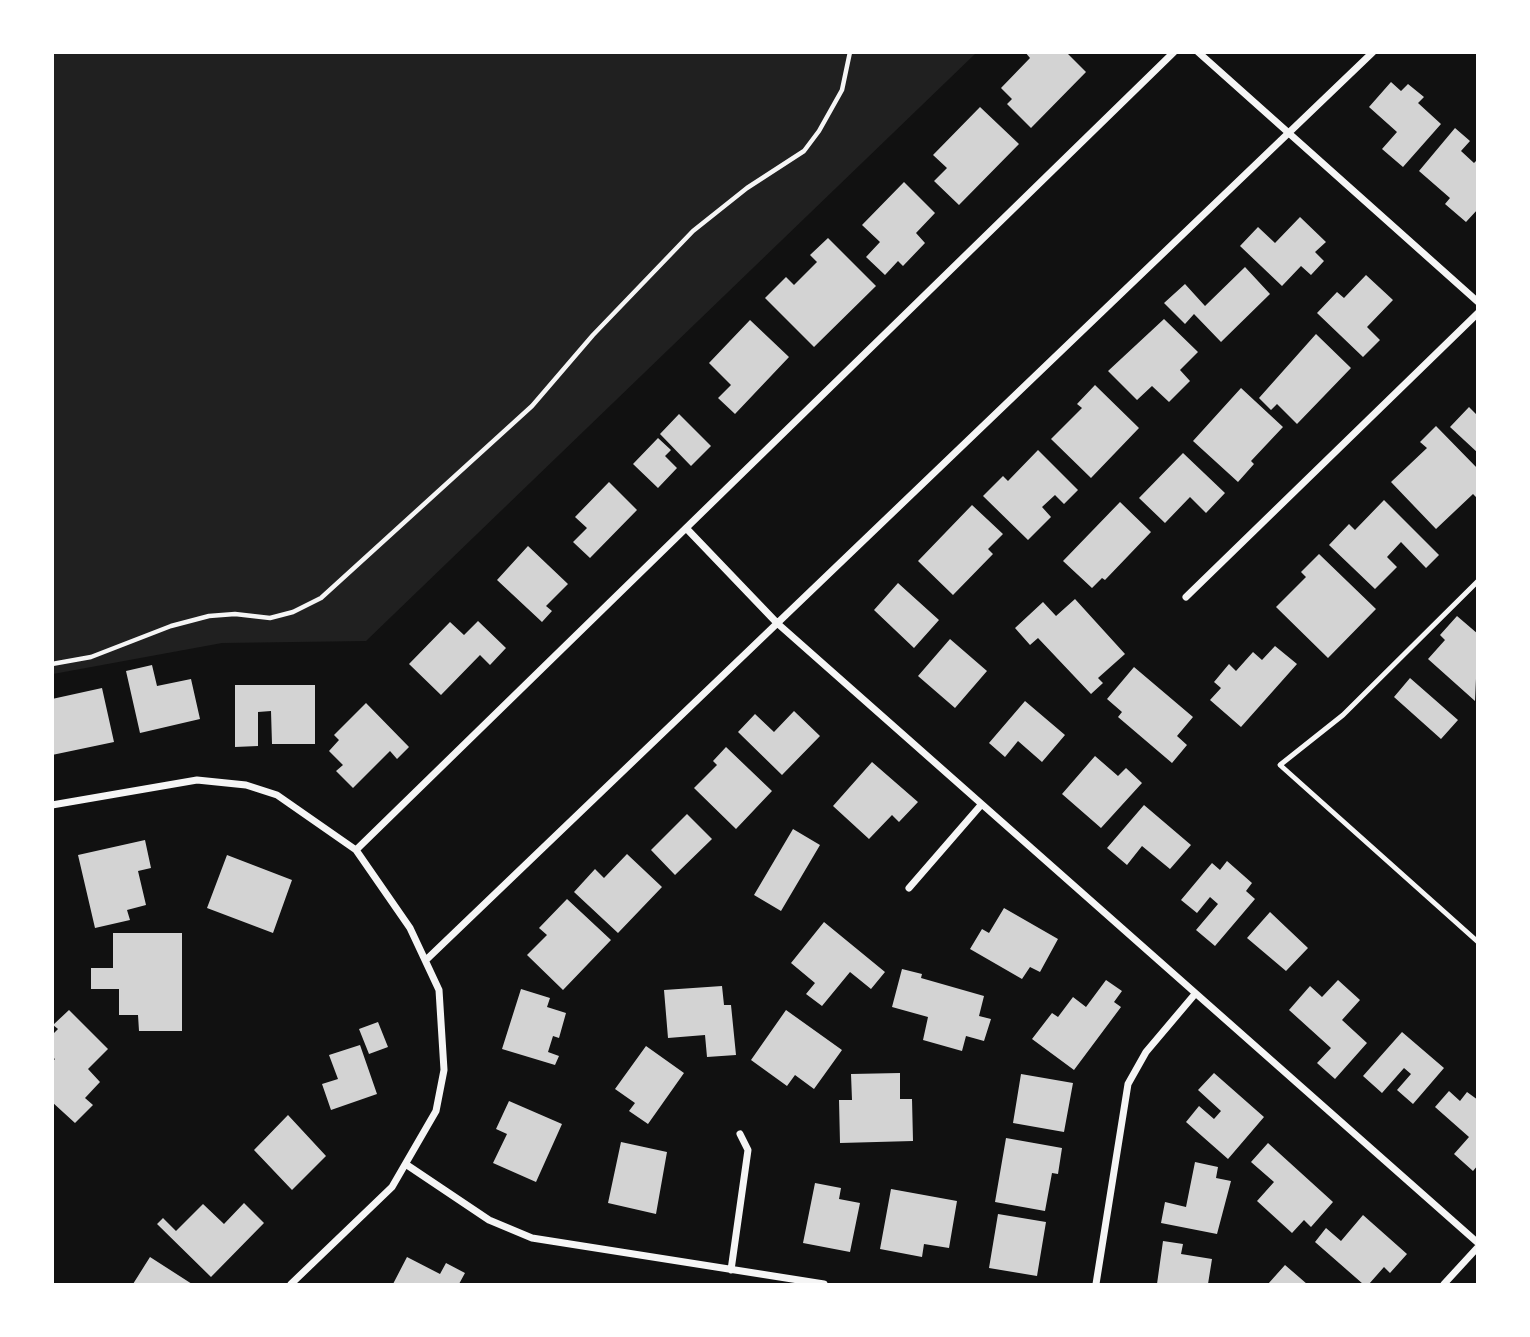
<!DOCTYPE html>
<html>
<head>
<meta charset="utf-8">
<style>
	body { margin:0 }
	#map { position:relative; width:1530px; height:1337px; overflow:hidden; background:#111; font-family:"Golos Text",sans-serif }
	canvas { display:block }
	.frame { position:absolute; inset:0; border:54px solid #fff; pointer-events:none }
</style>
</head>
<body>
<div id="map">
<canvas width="1530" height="1337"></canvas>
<div class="frame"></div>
</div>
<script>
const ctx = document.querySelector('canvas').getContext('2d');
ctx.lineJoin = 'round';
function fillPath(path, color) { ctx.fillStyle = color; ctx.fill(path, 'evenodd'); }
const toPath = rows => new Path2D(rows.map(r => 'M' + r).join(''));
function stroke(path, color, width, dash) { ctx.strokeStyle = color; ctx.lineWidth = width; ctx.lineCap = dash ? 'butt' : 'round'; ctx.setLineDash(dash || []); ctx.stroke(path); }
fillPath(toPath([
	[53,53,976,53,366,641,222,643,53,674]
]), '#202020');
fillPath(toPath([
	[1025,52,1066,52,1086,72,1031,128,1007,104,1012,99,1001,88,1030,58],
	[1391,82,1401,91,1408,84,1424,97,1418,103,1441,124,1403,167,1382,149,1397,132,1369,107],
	[980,107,1019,144,959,205,934,181,947,168,933,155],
	[1455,128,1470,141,1461,151,1474,163,1478,159,1478,209,1466,222,1445,204,1450,198,1419,171],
	[904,182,935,213,916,233,925,243,903,266,898,261,885,275,866,257,880,242,862,225],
	[1300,217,1326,242,1315,252,1324,261,1311,275,1301,266,1282,286,1240,246,1258,227,1275,243],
	[828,238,876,286,814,347,765,298,786,277,794,285,817,262,810,255],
	[1245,267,1270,294,1221,342,1194,314,1185,324,1164,303,1185,284,1205,306],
	[1366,275,1393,300,1367,327,1380,340,1363,357,1317,313,1337,292,1344,298],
	[1164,319,1198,352,1180,370,1190,381,1169,402,1152,386,1137,400,1108,371],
	[750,320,789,357,735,414,718,398,731,385,709,363],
	[1316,334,1351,368,1297,424,1277,404,1271,410,1259,398],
	[1095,385,1139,428,1091,478,1051,439,1082,408,1077,404],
	[1241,388,1283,427,1251,461,1254,464,1238,482,1193,441],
	[1469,407,1478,416,1478,453,1450,427],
	[679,414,711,446,691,466,660,434],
	[1436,426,1478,469,1478,499,1473,494,1436,529,1391,482,1427,448,1420,442],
	[658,438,671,450,665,456,677,468,658,488,633,464],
	[1038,450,1078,490,1064,504,1055,495,1042,507,1051,517,1028,540,983,496,1003,476,1008,481],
	[1183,453,1225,493,1206,513,1190,497,1165,523,1139,498],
	[609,482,637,510,590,558,573,542,587,528,575,517],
	[1384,500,1439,555,1426,568,1401,542,1387,557,1397,567,1375,589,1329,545,1349,524,1355,530],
	[1120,502,1151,532,1105,580,1102,578,1092,588,1063,561],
	[972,505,1003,534,988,549,993,554,953,595,918,561],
	[528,546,568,584,546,606,552,611,542,622,497,580],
	[1319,554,1376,609,1328,658,1276,607,1306,577,1301,572],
	[898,583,939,620,914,648,874,610],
	[1075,599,1125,654,1098,678,1103,683,1091,694,1038,638,1030,645,1015,628,1043,602,1056,616],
	[1457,616,1478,634,1475,701,1428,659,1445,640,1440,635],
	[478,621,506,648,490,665,480,655,441,695,409,664,450,622,464,635],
	[950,639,987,671,955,708,918,676],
	[1275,646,1297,664,1241,727,1210,700,1221,688,1214,682,1229,664,1236,671,1253,652,1262,660],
	[152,665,157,686,191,679,200,719,140,733,126,671],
	[1134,667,1193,717,1177,736,1187,745,1172,763,1118,717,1122,712,1107,699],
	[1410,678,1458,720,1441,739,1394,697],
	[235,685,315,685,315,744,272,744,271,711,258,712,258,746,235,747],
	[102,688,114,742,52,755,52,699],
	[1025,701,1065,735,1042,762,1018,741,1005,757,989,743],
	[366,703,409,747,397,759,390,751,353,788,336,771,343,765,329,751,339,740,334,735],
	[794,711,820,736,782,775,738,732,755,714,774,732],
	[726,747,772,791,736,829,694,788,717,765,713,761],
	[1095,756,1118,776,1126,768,1142,783,1101,828,1062,794],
	[872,762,918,802,899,822,892,815,869,839,833,806],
	[1144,805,1191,845,1170,869,1142,846,1127,865,1107,848],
	[687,814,712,839,675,875,651,850],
	[793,829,820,845,781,911,754,895],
	[145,840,151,868,138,871,146,905,127,910,130,920,95,928,78,855],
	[627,854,662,887,618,933,574,892,595,869,604,878],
	[227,855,292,880,273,933,207,908],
	[1227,861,1252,883,1246,891,1255,899,1215,946,1196,930,1218,904,1210,897,1197,913,1181,900,1212,863,1220,870],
	[567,899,611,940,563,990,527,955,547,935,539,928],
	[1004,908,1058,939,1040,972,1030,967,1022,979,970,949,982,929,989,933],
	[1270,912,1308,948,1286,971,1247,938],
	[824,922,885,972,871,989,850,972,822,1006,806,994,815,983,791,963],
	[113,933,182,933,182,1031,139,1031,138,1015,119,1015,119,989,91,989,91,968,113,968],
	[902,969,922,974,921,978,984,996,979,1016,991,1019,984,1041,966,1036,962,1051,923,1040,928,1017,892,1007],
	[1106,980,1122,991,1114,1002,1121,1007,1074,1070,1032,1039,1052,1013,1058,1017,1073,997,1086,1007],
	[1338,980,1360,1000,1342,1020,1367,1043,1335,1079,1317,1063,1331,1048,1289,1010,1310,986,1322,997],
	[722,986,724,1005,731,1005,736,1055,707,1057,705,1035,668,1038,664,990],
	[521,989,550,998,547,1007,566,1013,559,1038,553,1036,548,1052,559,1056,555,1065,502,1049],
	[69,1010,108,1049,88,1069,100,1082,85,1098,93,1105,75,1123,52,1102,52,1062,55,1059,52,1057,52,1035,58,1029,53,1025],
	[786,1010,842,1050,814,1089,795,1075,787,1086,751,1060],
	[378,1022,388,1047,369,1054,359,1029],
	[1402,1032,1444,1068,1413,1104,1397,1090,1411,1074,1404,1068,1382,1093,1363,1076],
	[360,1045,377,1094,331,1110,322,1084,338,1079,329,1055],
	[646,1046,684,1073,648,1124,629,1111,635,1103,615,1089],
	[900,1073,900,1099,912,1099,913,1141,840,1143,839,1100,852,1100,851,1074],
	[1214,1073,1264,1117,1228,1159,1186,1122,1199,1106,1214,1119,1221,1111,1198,1090],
	[1021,1074,1073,1083,1064,1132,1013,1123],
	[1449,1091,1460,1101,1467,1092,1478,1100,1478,1165,1473,1171,1454,1154,1469,1137,1435,1107],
	[509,1101,562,1124,536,1182,493,1163,507,1134,496,1129],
	[288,1115,326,1156,292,1190,254,1150],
	[1006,1138,1062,1148,1058,1174,1052,1173,1045,1211,995,1202],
	[621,1142,667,1152,656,1214,608,1203],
	[1268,1143,1333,1202,1311,1227,1304,1220,1292,1233,1257,1201,1274,1182,1251,1162],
	[1195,1162,1218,1167,1216,1178,1231,1181,1217,1234,1161,1223,1165,1202,1186,1207],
	[815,1183,841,1188,839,1199,860,1203,850,1252,803,1243],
	[891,1189,957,1201,949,1248,924,1244,922,1257,880,1249],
	[244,1203,264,1223,211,1277,157,1224,163,1218,176,1231,203,1204,224,1224],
	[998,1214,1046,1222,1037,1276,989,1268],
	[1363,1215,1407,1254,1390,1273,1384,1267,1369,1284,1363,1284,1315,1242,1326,1228,1341,1241],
	[1163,1241,1183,1244,1181,1254,1212,1259,1208,1284,1157,1284],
	[150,1257,192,1284,133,1284],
	[407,1257,440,1274,446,1263,465,1273,459,1284,393,1284],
	[1285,1265,1307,1284,1268,1284]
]), '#d3d3d3');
stroke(toPath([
	[52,664,91,657,171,626,209,616,235,614,270,618,293,612,321,598,532,406,593,335,693,231,747,188,804,151,819,131,842,90,850,52]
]), '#f5f5f5', 4.5);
stroke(toPath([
	[1478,581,1343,715,1280,765,1478,942]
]), '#f5f5f5', 5);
stroke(toPath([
	[1198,52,1478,302],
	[686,528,777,623,1478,1243],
	[1186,597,1478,313],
	[52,805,197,780,246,785,277,795,356,850,410,928,439,990,444,1070,436,1111,392,1187,291,1284],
	[356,850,1174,52],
	[909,888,981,805],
	[426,960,1373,52],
	[407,1165,489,1220,532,1238,824,1284],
	[731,1270,748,1150,740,1134],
	[1096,1284,1128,1084,1146,1052,1195,994],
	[1444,1284,1478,1247]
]), '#f5f5f5', 7);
</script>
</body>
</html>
